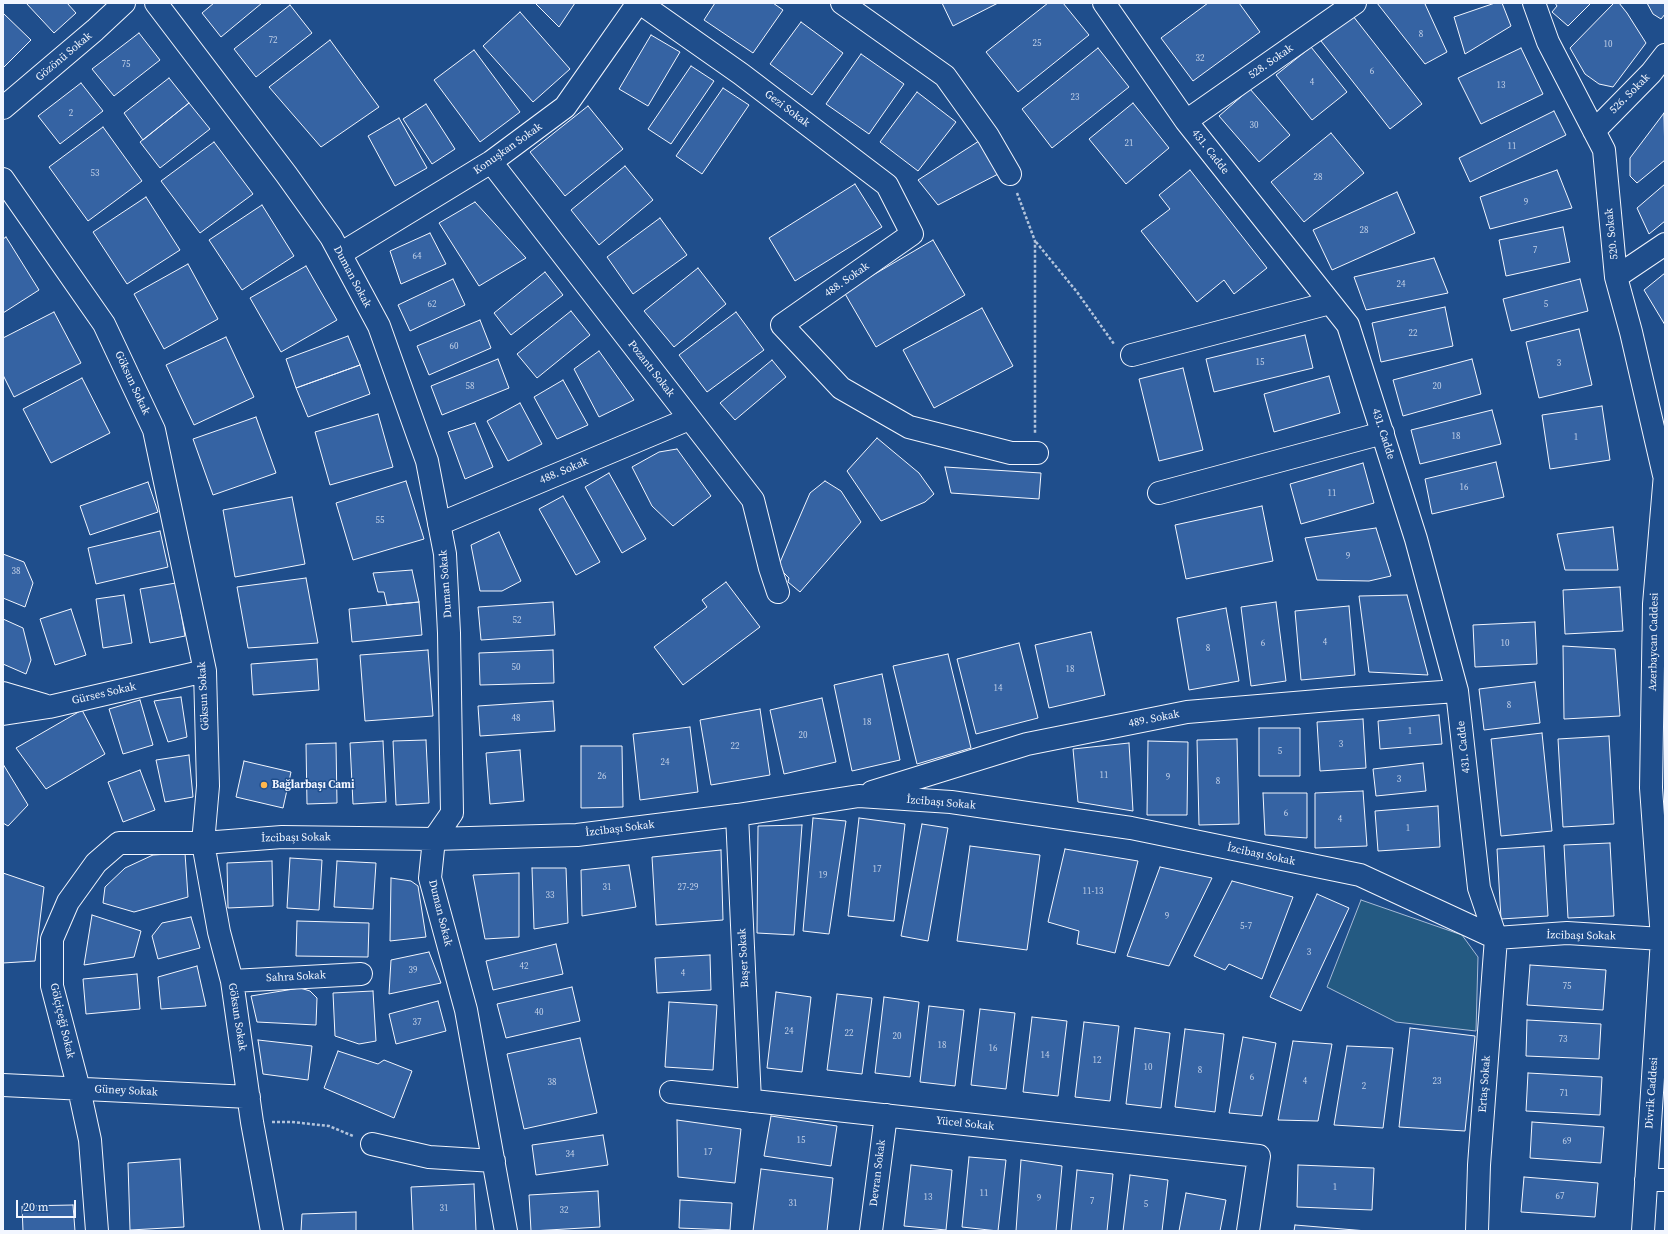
<!DOCTYPE html>
<html>
<head>
<meta charset="utf-8">
<style>
	body { margin:0 }
	#map { position:relative; width:1668px; height:1234px; overflow:hidden; background:#1f4e8c; font-family:"Source Serif 4",serif }
	canvas { display:block }
	.frame { position:absolute; inset:0; border:4px solid #f2f6ff; pointer-events:none }
	.scale { position:absolute; left:16px; top:1200px; width:60px; height:18px; box-sizing:border-box; border:2px solid #f2f6ff; border-top:0; padding-left:5px; font-size:12px; line-height:14px; white-space:nowrap; color:#f2f6ff; -webkit-text-stroke:3px #1f4e8c; paint-order:stroke }
</style>
</head>
<body>
<div id="map">
<canvas width="1668" height="1234"></canvas>
<div class="frame"></div>
<div class="scale">20 m</div>
</div>
<script>
const ctx = document.querySelector('canvas').getContext('2d');
ctx.lineJoin = 'round';
function fillPath(path, color) { ctx.fillStyle = color; ctx.fill(path, 'evenodd'); }
const toPath = rows => new Path2D(rows.map(r => 'M' + r).join(''));
function stroke(path, color, width, dash) { ctx.strokeStyle = color; ctx.lineWidth = width; ctx.lineCap = dash ? 'butt' : 'round'; ctx.setLineDash(dash || []); ctx.stroke(path); }
function write(font, color, halo, rows, align = 'center') {
  ctx.font = font + ' "Source Serif 4",serif'; ctx.lineWidth = 3; ctx.setLineDash([]); ctx.textBaseline = 'middle'; ctx.strokeStyle = halo; ctx.fillStyle = color; for (const [text, x, y, turn = 0] of rows) {
    ctx.save(); ctx.translate(x, y); ctx.rotate((+turn || 0) * Math.PI / 180); ctx.textAlign = isNaN(turn) ? turn : align; if (halo) ctx.strokeText(text, 0, 0); ctx.fillText(text, 0, 0); ctx.restore();
  }
}
const green = toPath([
	[1361,900,1462,935,1478,957,1476,1031,1396,1022,1327,987,1361,900]
]);
fillPath(green, '#245a82');
stroke(green, '#a8bbd7', 1);
const building = toPath([
	[26,3,67,3,76,13,54,33,26,3],
	[214,3,262,3,221,37,202,13,214,3],
	[535,3,575,3,559,27,535,3],
	[715,3,773,3,783,10,753,53,704,20,715,3],
	[942,3,998,3,953,26,942,3],
	[1048,3,1063,3,1089,35,1018,92,986,52,1048,3],
	[1208,3,1239,3,1260,32,1193,81,1161,38,1208,3],
	[1377,3,1427,3,1425,4,1447,52,1425,64,1377,3],
	[1495,3,1502,3,1511,26,1465,54,1454,17,1495,3],
	[1555,3,1591,3,1568,26,1552,12,1557,6,1555,3],
	[1614,3,1619,3,1627,13,1646,43,1613,87,1599,84,1585,74,1570,48,1614,3],
	[1647,3,1665,3,1665,14,1661,19,1653,14,1647,3],
	[290,5,312,33,256,77,234,49,290,5],
	[520,12,570,69,533,102,483,46,520,12],
	[3,13,31,40,3,68,3,13],
	[1353,16,1422,104,1390,129,1321,41,1353,16],
	[801,22,843,53,812,95,770,64,801,22],
	[139,33,160,60,114,96,92,69,139,33],
	[651,35,680,52,648,106,619,89,651,35],
	[330,40,379,107,321,147,269,87,330,40],
	[1311,47,1347,92,1312,120,1276,75,1311,47],
	[1098,48,1129,87,1052,148,1022,109,1098,48],
	[1521,48,1543,94,1481,124,1458,78,1521,48],
	[474,50,520,112,480,142,434,80,474,50],
	[861,54,904,84,869,134,826,104,861,54],
	[691,66,714,81,671,144,648,129,691,66],
	[169,78,189,103,143,140,124,113,169,78],
	[81,83,103,111,60,144,38,116,81,83],
	[723,88,749,105,702,174,676,156,723,88],
	[1250,89,1290,135,1259,162,1219,116,1250,89],
	[917,92,956,122,918,171,880,142,917,92],
	[189,103,210,129,160,168,140,142,189,103],
	[1133,103,1169,148,1126,184,1089,139,1133,103],
	[426,104,455,149,432,164,403,119,426,104],
	[588,106,623,149,565,196,530,152,588,106],
	[1554,111,1566,135,1470,182,1459,158,1554,111],
	[1664,113,1665,160,1637,183,1630,176,1630,158,1664,113],
	[399,118,427,168,395,186,368,136,399,118],
	[103,127,142,181,88,221,49,167,103,127],
	[1331,133,1364,173,1304,222,1271,182,1331,133],
	[979,141,1002,172,938,205,918,180,979,141],
	[214,142,253,194,200,233,161,181,214,142],
	[625,166,653,200,599,245,571,210,625,166],
	[1190,170,1267,268,1234,294,1224,280,1197,302,1141,231,1170,209,1159,195,1190,170],
	[1557,170,1572,208,1490,229,1480,197,1557,170],
	[855,184,882,227,795,281,769,238,855,184],
	[1665,184,1665,221,1649,234,1637,208,1665,184],
	[1397,192,1415,233,1332,270,1313,230,1397,192],
	[146,197,180,250,127,284,93,232,146,197],
	[475,202,526,258,479,286,439,223,475,202],
	[262,205,294,256,242,290,209,240,262,205],
	[660,218,687,255,633,294,607,257,660,218],
	[1563,227,1570,262,1506,276,1499,240,1563,227],
	[430,233,446,264,401,284,390,251,430,233],
	[6,237,39,290,3,313,3,239,6,237],
	[933,240,965,295,876,347,844,292,933,240],
	[1434,258,1448,293,1366,310,1354,277,1434,258],
	[188,264,218,319,164,349,134,294,188,264],
	[306,266,337,320,281,352,250,298,306,266],
	[698,268,726,304,674,347,644,311,698,268],
	[545,272,563,295,511,335,494,313,545,272],
	[1665,273,1665,325,1644,290,1665,273],
	[453,279,465,305,410,331,398,305,453,279],
	[1580,279,1588,311,1511,331,1503,299,1580,279],
	[1445,307,1453,346,1381,362,1372,323,1445,307],
	[982,308,1013,366,934,408,903,350,982,308],
	[571,311,590,335,537,378,517,354,571,311],
	[54,312,81,363,14,397,3,375,3,338,54,312],
	[736,312,764,350,707,392,679,355,736,312],
	[480,320,491,348,429,375,417,346,480,320],
	[1579,329,1592,385,1539,398,1526,342,1579,329],
	[1305,335,1313,368,1214,392,1206,359,1305,335],
	[348,336,360,365,296,388,286,359,348,336],
	[226,337,254,397,194,425,166,365,226,337],
	[599,351,634,400,599,417,574,369,599,351],
	[498,359,509,388,442,415,431,386,498,359],
	[1472,359,1481,394,1403,416,1393,380,1472,359],
	[772,360,786,377,735,420,720,403,772,360],
	[360,365,370,394,308,417,296,388,360,365],
	[1183,368,1203,450,1159,461,1139,379,1183,368],
	[1329,376,1340,413,1274,432,1264,394,1329,376],
	[82,378,110,433,51,463,23,409,82,378],
	[563,380,588,425,557,439,534,397,563,380],
	[520,403,542,444,508,461,487,421,520,403],
	[1602,406,1610,460,1550,469,1542,415,1602,406],
	[1492,410,1501,444,1420,464,1411,430,1492,410],
	[378,414,393,467,330,485,315,432,378,414],
	[256,417,276,473,213,495,193,439,256,417],
	[475,423,493,467,465,479,448,432,475,423],
	[877,438,919,473,934,494,925,502,881,521,847,471,877,438],
	[677,449,711,496,673,526,652,506,632,467,659,452,677,449],
	[1496,462,1504,497,1432,514,1425,479,1496,462],
	[1363,463,1374,503,1301,524,1290,484,1363,463],
	[945,467,1041,473,1039,499,951,493,945,467],
	[609,473,646,539,622,553,585,487,609,473],
	[406,481,424,539,353,560,336,503,406,481],
	[825,481,841,491,861,522,800,592,788,582,789,578,778,567,810,493,825,481],
	[148,482,158,512,90,535,80,506,148,482],
	[563,496,600,562,576,575,539,509,563,496],
	[292,497,305,564,235,577,223,510,292,497],
	[1262,506,1273,561,1186,579,1175,525,1262,506],
	[1613,527,1618,570,1565,570,1557,534,1613,527],
	[1376,528,1391,576,1369,581,1317,580,1305,538,1376,528],
	[160,531,168,567,96,584,88,548,160,531],
	[499,532,521,581,502,591,480,591,471,545,499,532],
	[3,554,24,562,33,583,25,607,3,598,3,554],
	[412,570,419,602,387,605,384,592,378,592,373,573,412,570],
	[306,578,318,643,248,648,237,587,306,578],
	[726,582,760,627,683,685,654,647,707,607,702,600,726,582],
	[176,583,185,636,150,643,140,589,176,583],
	[1620,587,1623,631,1565,634,1563,590,1620,587],
	[124,595,132,643,103,648,96,599,124,595],
	[1407,595,1428,675,1369,672,1359,596,1407,595],
	[419,602,422,635,352,642,349,609,419,602],
	[553,602,555,635,481,640,478,607,553,602],
	[1276,602,1286,681,1251,686,1241,607,1276,602],
	[1349,606,1355,675,1301,680,1295,611,1349,606],
	[1226,608,1239,681,1189,690,1177,618,1226,608],
	[71,609,86,655,55,665,40,619,71,609],
	[3,619,23,628,31,660,26,674,3,664,3,619],
	[1535,622,1537,664,1475,667,1473,625,1535,622],
	[1091,632,1105,695,1049,708,1035,645,1091,632],
	[1019,643,1038,718,976,734,957,659,1019,643],
	[1563,646,1615,649,1620,716,1564,719,1563,646],
	[428,650,433,716,365,721,360,655,428,650],
	[553,650,554,683,480,685,479,653,553,650],
	[948,654,971,748,917,764,893,666,948,654],
	[317,659,319,690,253,695,251,664,317,659],
	[882,674,900,760,852,771,834,685,882,674],
	[1535,682,1540,723,1484,730,1479,689,1535,682],
	[181,697,187,737,168,742,154,701,181,697],
	[822,698,836,762,784,774,770,710,822,698],
	[140,700,153,745,123,754,109,709,140,700],
	[553,701,555,731,480,736,478,706,553,701],
	[760,709,770,775,711,785,700,720,760,709],
	[82,710,105,754,46,789,16,748,82,710],
	[1439,715,1442,744,1380,749,1378,721,1439,715],
	[1363,719,1366,768,1320,771,1317,722,1363,719],
	[690,727,698,792,640,800,633,734,690,727],
	[1259,728,1300,728,1300,776,1259,776,1259,728],
	[1542,733,1552,831,1501,836,1491,739,1542,733],
	[1609,736,1614,824,1563,827,1558,739,1609,736],
	[1237,739,1239,824,1199,825,1197,740,1237,739],
	[426,740,429,803,396,805,393,741,426,740],
	[383,741,386,802,353,804,350,743,383,741],
	[1148,741,1188,742,1187,815,1147,815,1148,741],
	[336,743,337,803,307,804,306,744,336,743],
	[1129,743,1133,811,1078,802,1073,749,1129,743],
	[581,746,622,746,623,807,581,808,581,746],
	[520,750,524,801,490,804,486,753,520,750],
	[189,755,193,797,165,802,156,760,189,755],
	[244,761,291,772,283,808,236,797,244,761],
	[1423,763,1426,791,1376,796,1373,769,1423,763],
	[3,764,28,805,8,826,3,823,3,764],
	[140,770,155,810,123,822,108,782,140,770],
	[1363,791,1367,846,1315,848,1315,793,1363,791],
	[1263,793,1307,793,1307,838,1265,835,1263,793],
	[1438,806,1440,847,1378,851,1375,811,1438,806],
	[813,818,846,821,829,934,803,931,813,818],
	[859,818,905,824,894,921,848,916,859,818],
	[922,824,948,828,928,941,901,936,922,824],
	[802,825,794,935,757,933,758,826,802,825],
	[1610,843,1614,916,1568,918,1564,845,1610,843],
	[970,846,1040,855,1027,950,957,941,970,846],
	[1544,846,1548,916,1501,919,1497,849,1544,846],
	[1065,849,1138,861,1115,953,1077,944,1079,931,1048,922,1065,849],
	[721,850,723,920,656,925,652,857,721,850],
	[185,853,188,897,134,912,103,903,105,887,125,868,153,855,185,853],
	[290,858,322,860,319,910,287,908,290,858],
	[272,861,273,906,228,908,227,863,272,861],
	[337,861,376,863,373,909,334,907,337,861],
	[629,865,636,907,582,916,581,870,629,865],
	[1160,867,1212,878,1169,966,1127,956,1160,867],
	[532,868,566,868,568,923,534,929,532,868],
	[3,873,44,887,35,961,3,963,3,873],
	[519,873,519,937,485,939,473,875,519,873],
	[391,878,411,881,418,886,426,937,390,941,391,878],
	[1232,881,1293,897,1262,979,1229,964,1225,970,1194,956,1232,881],
	[1317,894,1349,908,1301,1011,1270,997,1317,894],
	[92,915,141,931,134,957,84,965,92,915],
	[191,917,200,948,158,959,152,936,162,923,191,917],
	[297,921,369,923,368,957,296,956,297,921],
	[556,944,563,974,493,990,486,961,556,944],
	[429,952,441,983,389,994,391,960,429,952],
	[710,955,711,990,657,993,655,958,710,955],
	[1530,965,1606,970,1603,1010,1527,1005,1530,965],
	[197,966,206,1006,161,1009,158,977,197,966],
	[137,974,140,1009,86,1014,83,979,137,974],
	[572,987,580,1021,506,1038,497,1004,572,987],
	[300,988,310,991,317,998,316,1025,257,1022,251,996,300,988],
	[373,991,376,1041,359,1044,335,1036,333,993,373,991],
	[776,992,811,997,802,1072,767,1068,776,992],
	[837,994,872,998,862,1074,827,1070,837,994],
	[884,997,919,1002,910,1077,875,1073,884,997],
	[438,1001,446,1031,396,1044,389,1014,438,1001],
	[669,1002,717,1005,713,1070,665,1067,669,1002],
	[929,1006,964,1010,955,1086,920,1082,929,1006],
	[980,1009,1015,1013,1006,1089,971,1085,980,1009],
	[1032,1017,1067,1021,1058,1096,1023,1092,1032,1017],
	[1527,1020,1601,1024,1599,1059,1526,1056,1527,1020],
	[1084,1022,1119,1026,1110,1101,1075,1097,1084,1022],
	[1135,1028,1170,1033,1161,1108,1126,1104,1135,1028],
	[1410,1028,1475,1036,1465,1131,1399,1127,1410,1028],
	[1185,1029,1224,1034,1215,1112,1175,1107,1185,1029],
	[1243,1037,1276,1043,1262,1116,1229,1113,1243,1037],
	[580,1038,597,1113,524,1129,507,1054,580,1038],
	[258,1040,312,1046,308,1080,263,1074,258,1040],
	[1293,1041,1332,1044,1318,1121,1278,1120,1293,1041],
	[1347,1046,1393,1048,1383,1128,1334,1125,1347,1046],
	[338,1051,378,1064,384,1060,412,1071,394,1118,324,1088,338,1051],
	[1528,1073,1602,1077,1600,1115,1526,1111,1528,1073],
	[771,1116,837,1126,831,1166,764,1156,771,1116],
	[677,1120,741,1129,735,1183,678,1177,677,1120],
	[1532,1122,1604,1127,1601,1163,1530,1158,1532,1122],
	[603,1135,608,1165,536,1175,532,1145,603,1135],
	[969,1157,1006,1160,998,1231,962,1227,969,1157],
	[180,1159,184,1227,130,1230,128,1163,180,1159],
	[1021,1160,1062,1166,1056,1231,1016,1231,1021,1160],
	[911,1165,952,1170,946,1230,904,1226,911,1165],
	[1298,1165,1374,1168,1372,1210,1297,1207,1298,1165],
	[761,1169,833,1178,827,1231,753,1231,761,1169],
	[1077,1170,1113,1174,1107,1231,1071,1231,1077,1170],
	[1130,1175,1168,1180,1162,1231,1123,1231,1130,1175],
	[1524,1177,1598,1183,1595,1217,1521,1212,1524,1177],
	[474,1184,476,1231,413,1231,411,1187,474,1184],
	[598,1191,600,1227,531,1231,529,1195,598,1191],
	[1186,1193,1226,1200,1220,1231,1179,1231,1186,1193],
	[680,1200,732,1203,730,1230,679,1228,680,1200],
	[73,1205,75,1231,23,1231,22,1206,73,1205],
	[356,1212,356,1231,301,1231,302,1214,356,1212],
	[1295,1225,1367,1231,1294,1231,1295,1225]
]);
fillPath(building, '#3563a3');
stroke(building, '#f2f6ff', 1);
const minor = toPath([
	[156,3,286,174,331,237,379,326,427,461,445,554,449,633,452,813,434,839,430,878,466,1010,506,1231],
	[640,3,741,74,887,185,912,234,782,325,841,388,909,427,1011,453,1037,453],
	[842,3,945,76,988,136,1010,174],
	[1104,3,1186,121,1348,325,1416,539,1457,691,1479,888,1496,938,1479,1165,1477,1231],
	[1534,3,1548,42,1604,150,1616,277,1631,332,1664,475],
	[3,108,95,30,124,3],
	[1186,121,1355,3],
	[1594,131,1651,73,1665,55],
	[491,162,753,500,770,568,778,592],
	[3,179,104,324,154,430,205,671,208,786,203,843,219,932,232,981,252,1122,272,1231],
	[340,254,491,162,565,107,638,3],
	[1616,277,1665,244],
	[1132,355,1330,303],
	[1159,493,1383,433],
	[439,524,689,419],
	[3,693,44,705],
	[3,714,49,707,205,671],
	[872,792,1027,744,1187,712,1342,699,1457,691],
	[737,815,750,1101],
	[232,981,361,974],
	[3,1085,249,1097],
	[671,1092,1259,1156,1248,1231],
	[372,1144,429,1157,494,1161],
	[1646,1180,1665,1180],
	[97,1231,90,1140,79,1089,52,986,52,939,68,902,96,863,119,843,203,843,282,837,434,839,577,835,737,815,859,796,951,802,1131,828,1360,875,1496,938,1567,933,1662,939],
	[871,1231,886,1115],
	[1643,1231,1662,939,1651,788,1654,604,1665,474]
]);
stroke(minor, '#f2f6ff', 24);
stroke(toPath([
	[1017,193,1035,241,1035,433],
	[1036,242,1077,292,1114,344],
	[272,1122,292,1122,329,1126,353,1136]
]), '#b3c4dc', 2.5, [3, 2]);
stroke(minor, '#1f4e8c', 22);
for (const [x, y, r, color] of [
	[264,785,4,"#ffb74d"]
]) { const dot = new Path2D(); dot.arc(x, y, r, 0, 2 * Math.PI); ctx.fillStyle = color; ctx.fill(dot); stroke(dot, '#1f4e8c', 1.5); }
write('9px', '#c3d1e8', null, [
	["8",1421,35],
	["72",273,41],
	["25",1037,44],
	["10",1608,45],
	["32",1200,59],
	["75",126,65],
	["6",1372,72],
	["4",1312,83],
	["13",1501,86],
	["23",1075,98],
	["2",71,114],
	["30",1254,126],
	["21",1129,144],
	["11",1512,147],
	["53",95,174],
	["28",1318,178],
	["9",1526,203],
	["28",1364,231],
	["7",1535,251],
	["64",417,257],
	["24",1401,285],
	["62",432,305],
	["5",1546,305],
	["22",1413,334],
	["60",454,347],
	["15",1260,363],
	["3",1559,364],
	["58",470,387],
	["20",1437,387],
	["18",1456,437],
	["1",1576,438],
	["16",1464,488],
	["11",1332,494],
	["55",380,521],
	["9",1348,557],
	["38",16,572],
	["52",517,621],
	["4",1325,643],
	["6",1263,644],
	["10",1505,644],
	["8",1208,649],
	["50",516,668],
	["18",1070,670],
	["14",998,689],
	["8",1509,706],
	["48",516,719],
	["18",867,723],
	["1",1410,732],
	["20",803,736],
	["3",1341,745],
	["22",735,747],
	["5",1280,752],
	["24",665,763],
	["11",1104,776],
	["26",602,777],
	["9",1168,778],
	["3",1399,780],
	["8",1218,782],
	["6",1286,814],
	["4",1340,820],
	["1",1408,829],
	["17",877,870],
	["19",823,876],
	["31",607,888],
	["27-29",688,888],
	["11-13",1093,892],
	["33",550,896],
	["9",1167,917],
	["5-7",1246,927],
	["3",1309,953],
	["42",524,967],
	["39",413,971],
	["4",683,974],
	["75",1567,987],
	["40",539,1013],
	["37",417,1023],
	["24",789,1032],
	["22",849,1034],
	["20",897,1037],
	["73",1563,1040],
	["18",942,1046],
	["16",993,1049],
	["14",1045,1056],
	["12",1097,1061],
	["10",1148,1068],
	["8",1200,1071],
	["6",1252,1078],
	["4",1305,1082],
	["23",1437,1082],
	["38",552,1083],
	["2",1364,1087],
	["71",1564,1094],
	["15",801,1141],
	["69",1567,1142],
	["17",708,1153],
	["34",570,1155],
	["1",1335,1188],
	["11",984,1194],
	["67",1560,1197],
	["13",928,1198],
	["9",1039,1199],
	["7",1092,1202],
	["31",793,1204],
	["5",1146,1205],
	["31",444,1209],
	["32",564,1211]
]);
write('11px', '#f2f6ff', '#1f4e8c', [
	["Gözönü Sokak",64,57,-40],
	["528. Sokak",1271,62,-35],
	["526. Sokak",1630,94,-45],
	["Gezi Sokak",787,109,37],
	["Konuşkan Sokak",508,149,-35],
	["431. Cadde",1210,152,52],
	["520. Sokak",1612,234,-96],
	["Duman Sokak",352,277,62],
	["488. Sokak",847,280,-35],
	["Pozantı Sokak",651,369,52],
	["Göksun Sokak",132,383,65],
	["431. Cadde",1383,434,72],
	["488. Sokak",564,471,-23],
	["Duman Sokak",446,584,-94],
	["Azerbaycan Caddesi",1654,642,-89],
	["Gürses Sokak",104,694,-13],
	["Göksun Sokak",204,696,-93],
	["489. Sokak",1154,719,-11],
	["431. Cadde",1464,747,-96],
	["İzcibaşı Sokak",941,803,5],
	["İzcibaşı Sokak",620,829,-7],
	["İzcibaşı Sokak",296,838,-1],
	["İzcibaşı Sokak",1261,855,12],
	["Duman Sokak",440,913,76],
	["İzcibaşı Sokak",1581,936,1],
	["Başer Sokak",744,958,-93],
	["Sahra Sokak",296,977,-3],
	["Göksun Sokak",237,1017,81],
	["Gölçiçeği Sokak",62,1021,77],
	["Ertaş Sokak",1485,1084,-86],
	["Güney Sokak",126,1091,3],
	["Divrik Caddesi",1652,1093,-86],
	["Yücel Sokak",965,1124,6],
	["Devran Sokak",878,1173,-83]
]);
write('bold 11px', '#f2f6ff', '#1f4e8c', [
	["Bağlarbaşı Cami",272,785]
], 'left');
</script>
</body>
</html>
